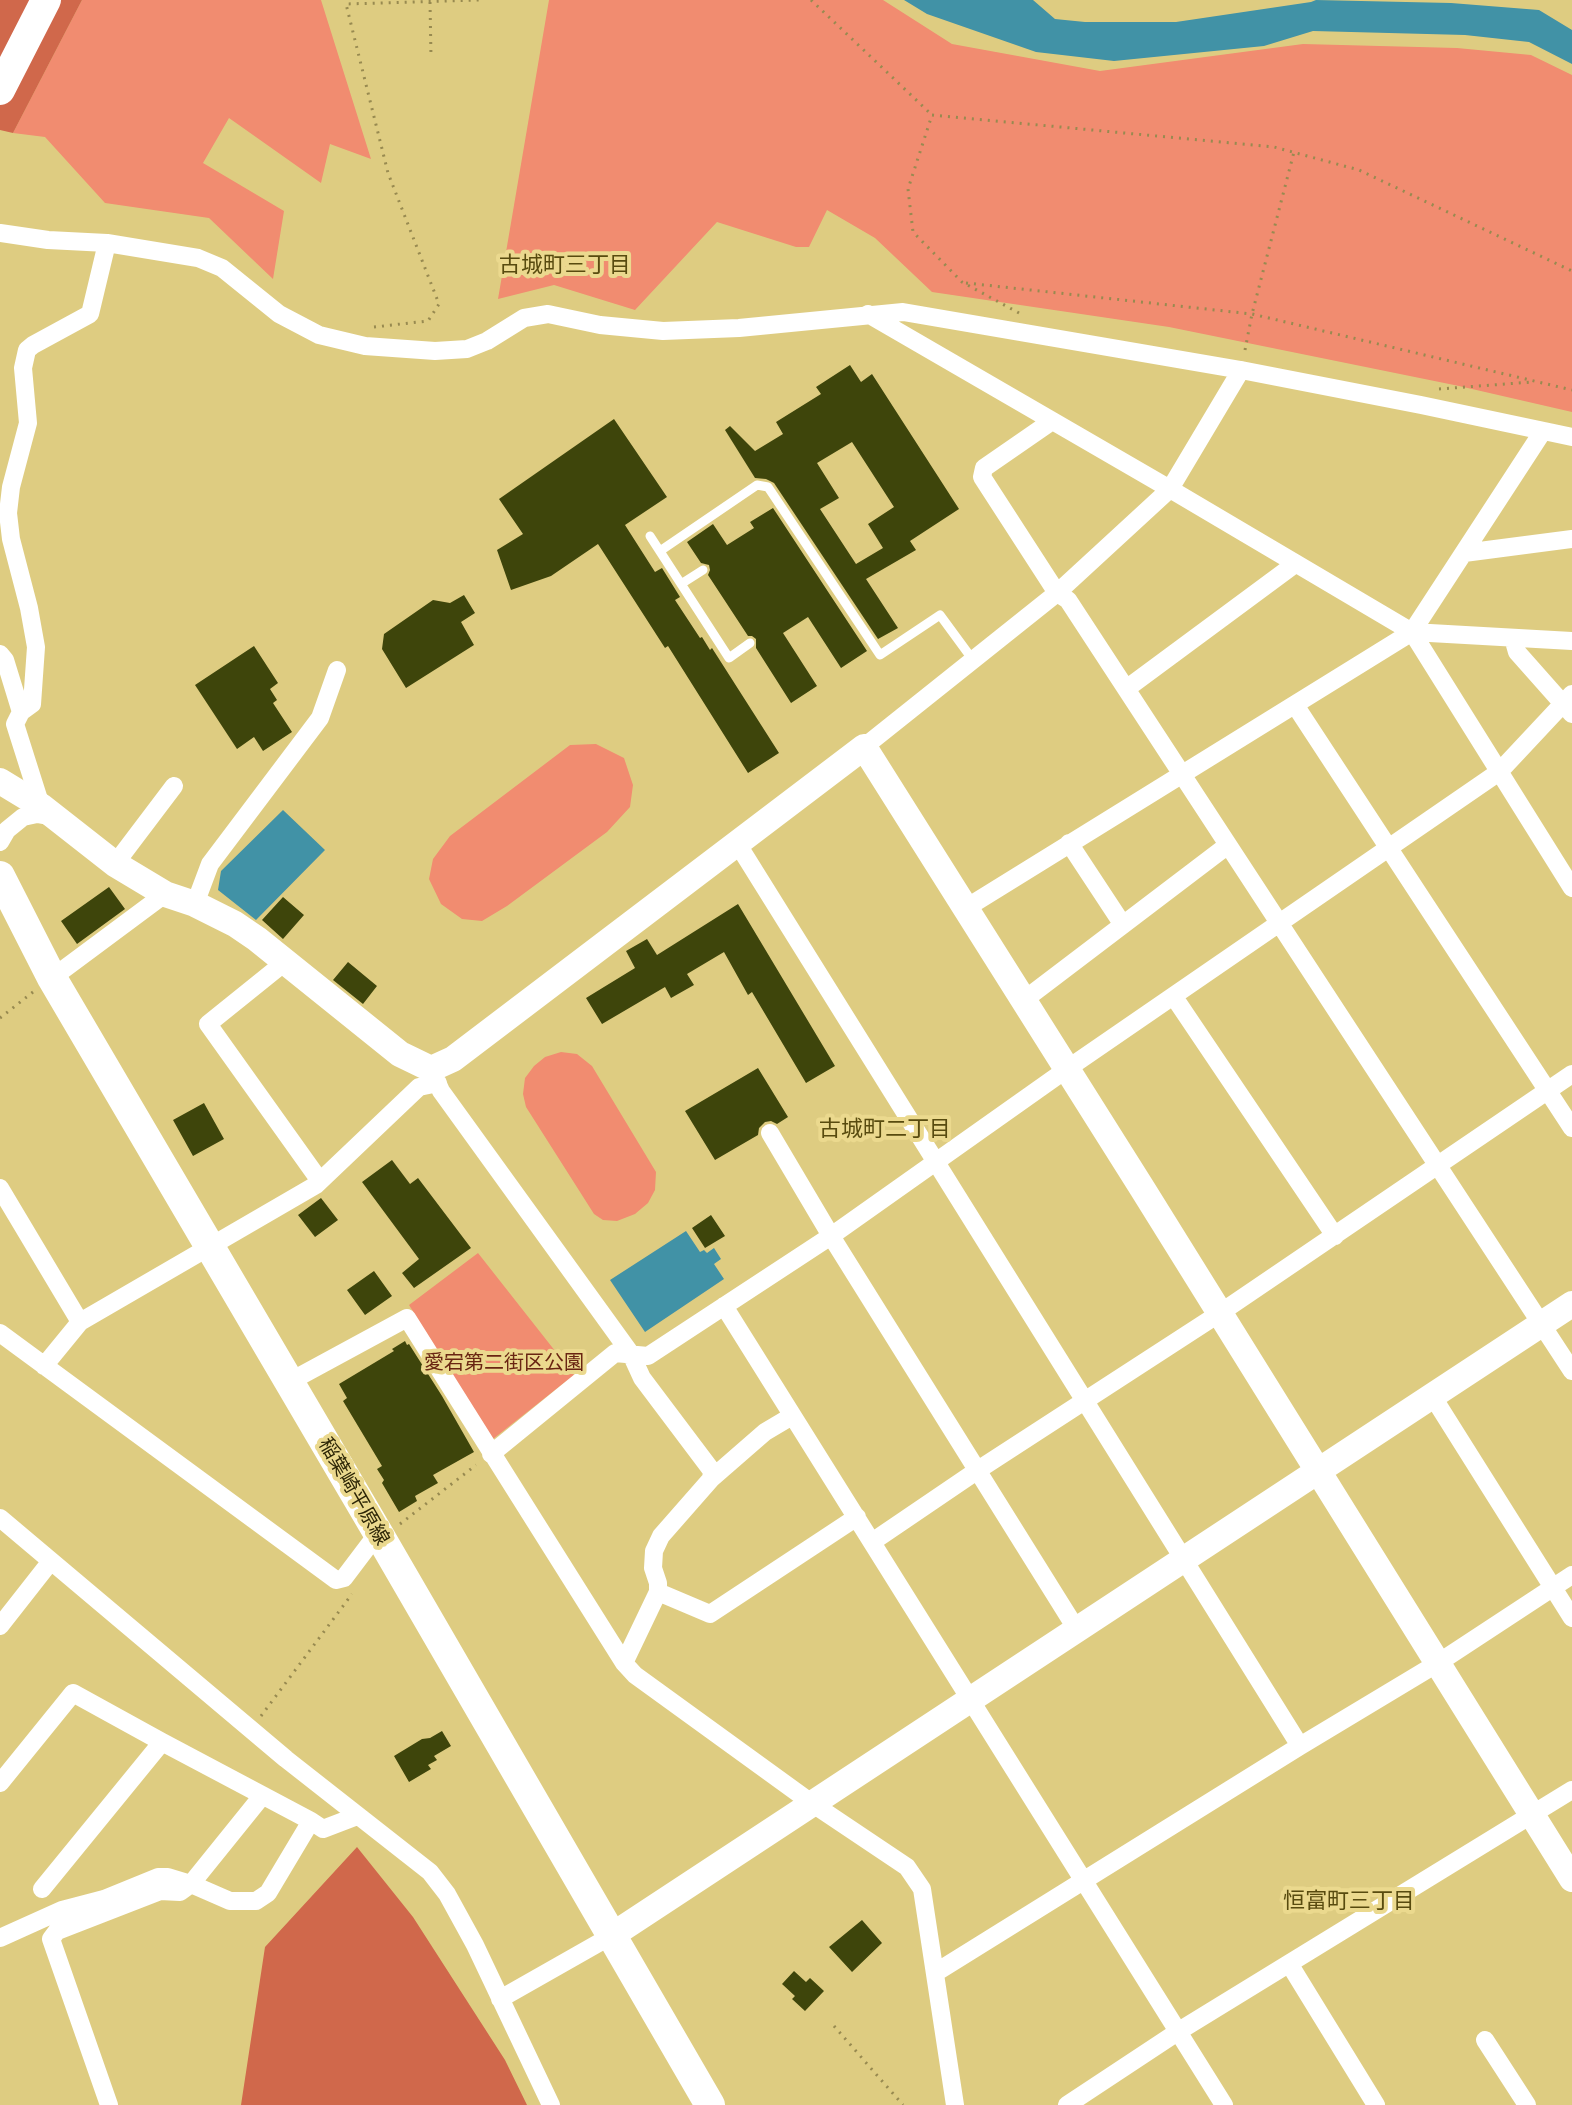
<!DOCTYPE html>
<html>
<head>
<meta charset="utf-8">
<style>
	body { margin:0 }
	canvas { display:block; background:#decc81 }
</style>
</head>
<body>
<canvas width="1572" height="2105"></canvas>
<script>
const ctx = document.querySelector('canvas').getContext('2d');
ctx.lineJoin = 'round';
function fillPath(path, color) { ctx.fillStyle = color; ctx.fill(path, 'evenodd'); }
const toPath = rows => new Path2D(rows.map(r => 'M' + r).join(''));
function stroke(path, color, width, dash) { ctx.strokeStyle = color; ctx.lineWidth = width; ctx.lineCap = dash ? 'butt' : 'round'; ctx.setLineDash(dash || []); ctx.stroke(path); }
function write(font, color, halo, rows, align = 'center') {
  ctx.font = font + ' "DejaVu Sans","Noto Sans JP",sans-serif'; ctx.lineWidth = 8; ctx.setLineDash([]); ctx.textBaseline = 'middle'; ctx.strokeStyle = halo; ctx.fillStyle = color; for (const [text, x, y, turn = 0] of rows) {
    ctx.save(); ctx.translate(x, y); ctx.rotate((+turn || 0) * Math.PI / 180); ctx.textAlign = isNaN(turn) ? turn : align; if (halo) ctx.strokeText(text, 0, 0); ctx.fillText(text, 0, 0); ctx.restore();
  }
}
fillPath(toPath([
	[82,0,321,0,371,159,330,144,321,183,229,118,203,163,284,211,273,279,209,218,105,203,45,137,13,133],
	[549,0,883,0,952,44,1100,71,1303,44,1457,48,1531,55,1572,75,1572,412,1459,386,1169,327,932,292,875,238,827,210,809,247,796,247,717,222,635,310,554,285,498,299],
	[596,744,624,758,633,785,630,807,607,832,507,906,482,921,462,919,441,904,429,879,433,859,450,836,570,745],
	[561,1052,577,1054,592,1066,656,1172,655,1190,648,1203,635,1214,617,1221,603,1220,594,1214,526,1107,523,1094,525,1078,534,1066,545,1057],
	[478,1253,574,1375,493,1439,409,1305]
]), '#f18c70');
fillPath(toPath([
	[0,0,82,0,13,133,0,130],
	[357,1847,413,1917,505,2060,527,2105,241,2105,265,1947]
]), '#d0684b');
fillPath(toPath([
	[904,0,1033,0,1055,19,1085,22,1176,22,1311,2,1316,0,1451,3,1539,10,1572,30,1572,64,1529,42,1465,35,1313,31,1264,46,1114,61,1036,52,927,14],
	[283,810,325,850,256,920,218,890,221,871],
	[686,1231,700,1252,704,1250,707,1253,714,1248,721,1259,714,1264,724,1279,645,1332,610,1280]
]), '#4192a6');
fillPath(toPath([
	[850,365,861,382,872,374,959,509,910,541,916,550,866,579,898,628,878,639,774,483,766,479,755,478,725,430,730,426,755,451,783,434,776,422,821,394,816,387],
	[852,442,894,507,868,524,883,548,856,564,820,509,839,498,817,463],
	[614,419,667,497,625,525,655,572,662,568,680,597,675,600,700,638,702,637,710,650,712,648,779,753,748,773,668,646,665,648,598,544,551,576,511,590,497,550,523,534,499,499],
	[773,508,867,651,841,668,808,617,783,633,817,686,791,703,756,648,756,639,752,636,748,636,708,575,710,570,709,565,701,563,687,542,713,524,727,545,754,528,750,522],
	[464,595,475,613,461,622,474,645,406,688,382,649,384,634,433,600,450,603],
	[254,646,278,683,270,689,277,700,273,703,292,732,263,751,254,737,237,749,195,685],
	[109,887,125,909,77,944,61,921],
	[283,897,304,915,283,939,262,920],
	[738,904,835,1066,806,1083,752,992,748,995,724,952,687,974,694,985,671,998,665,987,602,1024,586,998,635,968,626,951,647,939,657,955],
	[348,962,377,986,363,1004,333,980],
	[758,1068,788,1117,777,1124,771,1121,765,1122,759,1128,758,1135,715,1160,685,1111],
	[204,1103,224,1139,193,1156,173,1120],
	[392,1160,410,1184,418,1178,471,1248,414,1288,402,1273,419,1259,362,1182],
	[321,1198,338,1220,315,1237,298,1215],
	[711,1215,725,1236,705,1248,692,1228],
	[374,1271,392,1296,365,1315,347,1290],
	[405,1341,407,1345,409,1344,442,1396,474,1452,433,1475,438,1483,415,1496,417,1501,399,1512,382,1483,384,1480,377,1469,382,1466,343,1401,347,1398,339,1384,394,1351,392,1349],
	[442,1731,451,1746,434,1756,437,1760,428,1765,431,1769,409,1782,394,1756,422,1739,430,1738],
	[862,1920,882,1943,852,1972,829,1947],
	[794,1971,806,1982,810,1978,824,1991,805,2011,792,1999,795,1996,782,1984]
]), '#3e450b');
stroke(toPath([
	[811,0,932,115],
	[430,2,431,57],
	[966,283,1252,314,1572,390],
	[1019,313,962,282,913,232,908,189,932,115,1274,147,1359,170,1572,271],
	[374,327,428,321,439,304,388,173,346,4,479,0],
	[1245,350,1252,314,1294,152],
	[1439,389,1532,382],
	[0,1018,33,992],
	[400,1524,476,1465],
	[261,1716,352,1594],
	[834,2026,903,2105]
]), '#988a50', 3, [2, 6]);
stroke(toPath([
	[650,536,729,658,750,643],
	[660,551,757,485,768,487,880,655,940,615,973,660],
	[681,584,703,570]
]), '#fff', 9);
stroke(toPath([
	[0,233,48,240,107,243,198,258,222,268,279,314,319,335,365,346,435,351,467,349,487,341,524,318,548,314,600,325,663,331,739,328,903,312,1241,370,1421,405,1572,437],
	[868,314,1170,489,1412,632,1572,641],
	[1052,421,984,468,982,477,1057,593,1068,600,1572,1371],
	[1464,553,1572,539],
	[1412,632,1572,888],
	[1513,638,1517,652,1572,714],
	[0,654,5,660,21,712],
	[1126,689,1295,564],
	[1295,705,1572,1128],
	[864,747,1057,593,1170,489,1241,370],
	[41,806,15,724,21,712,32,704,36,647,29,608,11,539,8,513,11,487,28,423,23,368,27,350,33,345,90,314,107,243],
	[0,842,7,830,23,817,37,814,54,817],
	[737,843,1300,1746],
	[1069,843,1123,925],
	[115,864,174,786],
	[195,904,210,864,320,718,337,670],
	[966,908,1412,632,1543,431],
	[285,962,208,1024,320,1181],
	[52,978,165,894],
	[1174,997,1335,1236],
	[1024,1000,1228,845],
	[431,1069,441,1091,631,1354,642,1378,712,1471,711,1479,661,1536,654,1551,653,1568,658,1583,658,1592,624,1663],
	[770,1133,831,1236,1077,1630],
	[0,1188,80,1322],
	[724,1306,1224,2105],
	[0,1333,336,1580,344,1578,378,1533],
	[44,1366,80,1322,316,1185,419,1087,438,1083],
	[289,1382,407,1318,624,1663,635,1675,813,1804,907,1867,922,1889,955,2105],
	[1433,1397,1572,1618],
	[491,1454,615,1353,648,1356,831,1236,1067,1069,1499,772,1572,694],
	[711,1479,765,1432,792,1416],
	[0,1518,286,1759,430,1872,447,1894,475,1945,551,2105],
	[872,1542,978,1470,1220,1313,1572,1074],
	[658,1592,710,1614,857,1517],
	[0,1626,51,1561],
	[0,1783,73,1693,162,1742,311,1821],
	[42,1889,162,1742],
	[0,1938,62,1910,104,1899,158,1877,168,1877,191,1884,230,1901,256,1901,268,1893,311,1821,323,1829,357,1816],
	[1290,1965,1376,2105],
	[935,1973,1300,1746,1438,1663,1572,1575],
	[500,1999,611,1936],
	[1485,2040,1527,2105],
	[109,2105,51,1939,57,1931,160,1891,180,1892,191,1884,262,1796],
	[1067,2105,1179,2031,1572,1790]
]), '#fff', 18);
stroke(toPath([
	[0,781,41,806,115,864,165,894,195,904,235,924,257,939,400,1054,431,1069,453,1059,864,747,1142,1188,1572,1879],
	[611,1936,1572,1304]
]), '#fff', 26);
stroke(toPath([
	[0,90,46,0],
	[0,876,52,978,381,1538,710,2105]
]), '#fff', 30);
write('20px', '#692512', '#ebd98e', [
	["愛宕第二街区公園",504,1364]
]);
write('20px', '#2d2606', '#ebd98e', [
	["稲葉崎平原線",353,1492,60]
]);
write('22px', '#584b0f', '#ebd98e', [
	["古城町三丁目",565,266],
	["古城町二丁目",885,1130],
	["恒富町三丁目",1349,1902]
]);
</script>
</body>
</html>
